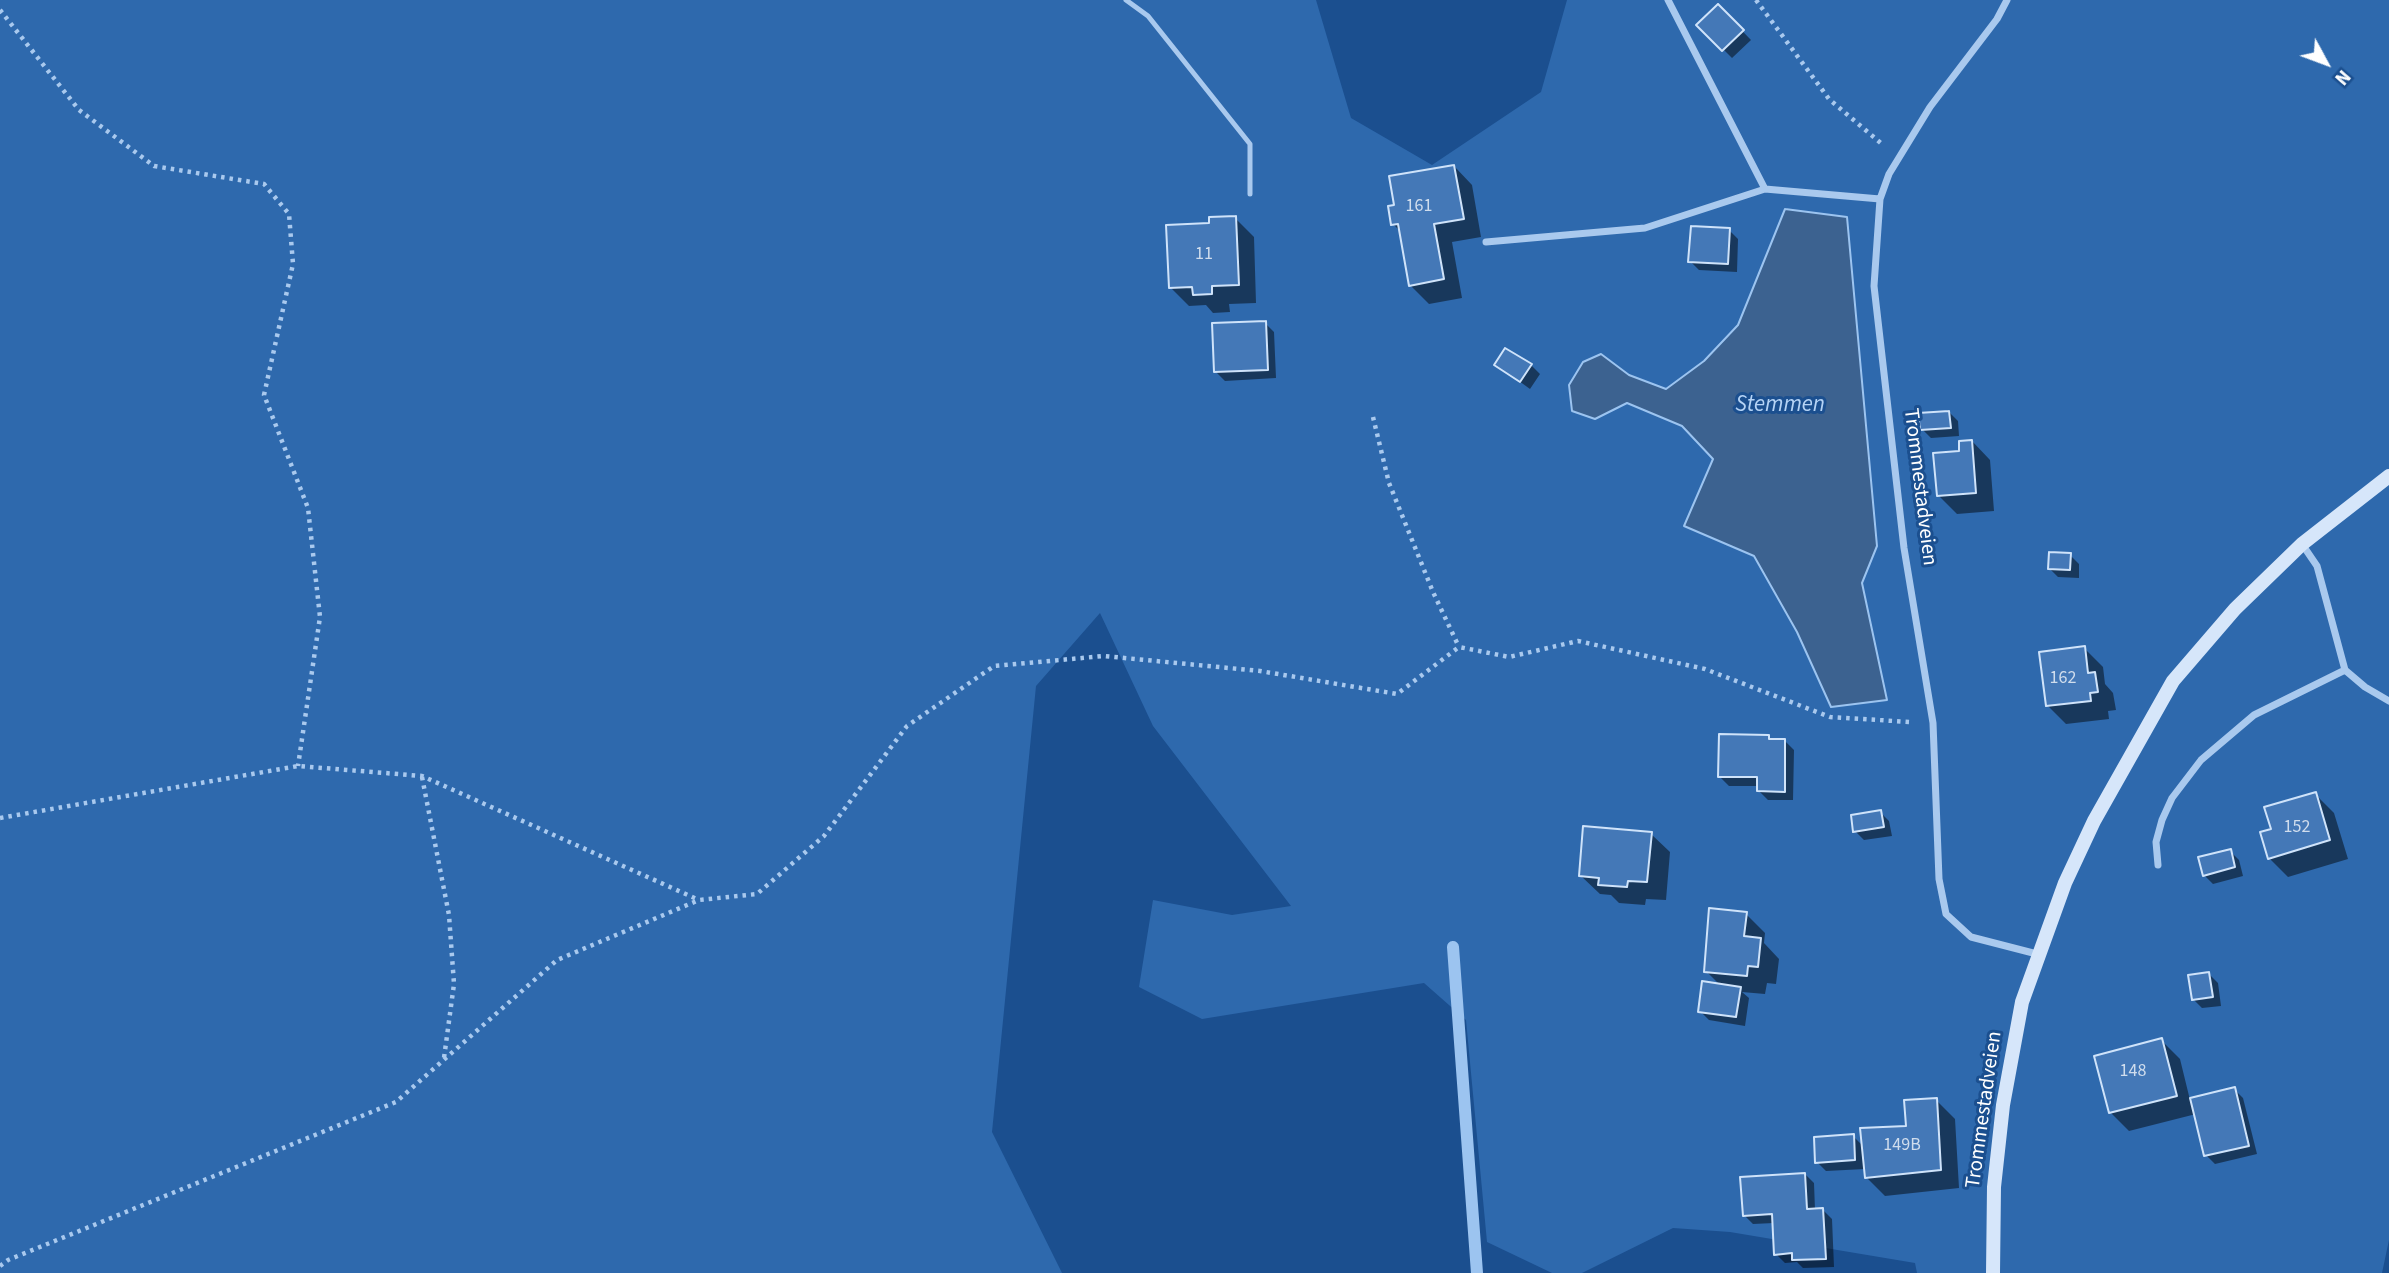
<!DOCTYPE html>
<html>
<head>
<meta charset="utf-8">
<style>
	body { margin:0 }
	#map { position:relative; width:2389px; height:1273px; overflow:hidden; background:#1b4f8f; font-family:"Source Sans 3",sans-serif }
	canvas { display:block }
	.north { position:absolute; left:2291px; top:28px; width:70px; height:70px; -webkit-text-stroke:5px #1b4f8f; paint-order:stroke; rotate:131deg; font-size:19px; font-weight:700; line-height:28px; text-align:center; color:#fff }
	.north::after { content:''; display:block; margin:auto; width:24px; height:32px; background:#fff; clip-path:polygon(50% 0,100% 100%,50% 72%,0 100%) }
</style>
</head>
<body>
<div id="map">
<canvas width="2389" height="1273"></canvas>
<div class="north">N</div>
</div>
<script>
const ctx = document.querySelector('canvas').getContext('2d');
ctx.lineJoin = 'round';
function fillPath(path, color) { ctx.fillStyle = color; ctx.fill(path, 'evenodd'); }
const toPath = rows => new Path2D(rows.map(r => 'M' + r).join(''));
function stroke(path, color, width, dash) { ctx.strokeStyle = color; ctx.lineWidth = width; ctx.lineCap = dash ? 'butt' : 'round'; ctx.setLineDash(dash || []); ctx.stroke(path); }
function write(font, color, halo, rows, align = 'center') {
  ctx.font = font + ' "Source Sans 3",sans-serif'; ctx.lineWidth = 6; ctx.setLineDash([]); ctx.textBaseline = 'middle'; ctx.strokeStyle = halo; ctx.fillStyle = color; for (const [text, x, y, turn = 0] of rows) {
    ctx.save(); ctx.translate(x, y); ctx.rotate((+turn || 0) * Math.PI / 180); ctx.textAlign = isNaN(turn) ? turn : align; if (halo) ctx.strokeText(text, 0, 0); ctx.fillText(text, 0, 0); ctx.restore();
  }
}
fillPath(toPath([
	[0,0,1316,0,1351,118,1432,165,1541,92,1567,0,2389,0,2389,1240,2382,1273,1917,1273,1915,1263,1730,1232,1673,1228,1582,1273,1552,1273,1487,1242,1466,1020,1424,983,1202,1019,1139,987,1153,900,1232,915,1291,906,1153,726,1100,613,1036,686,992,1132,1062,1273,0,1273]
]), '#2e69ad');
const water = toPath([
	[1785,209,1847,217,1877,546,1862,583,1887,700,1831,707,1797,632,1754,556,1684,526,1713,459,1682,426,1627,403,1595,419,1572,411,1569,385,1583,362,1601,354,1629,375,1666,389,1704,361,1738,325,1785,209]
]);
fillPath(water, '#3c6290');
stroke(water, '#9cc4f0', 2);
fillPath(toPath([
	[1718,6,1751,40,1732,58,1699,25],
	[1454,166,1472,185,1481,237,1452,242,1462,298,1429,304,1410,285,1401,232,1393,224,1396,207],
	[1235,218,1254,237,1256,303,1229,304,1230,312,1213,313,1206,305,1189,306,1170,287,1211,225],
	[1729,230,1738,239,1737,272,1699,270,1690,261],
	[1265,323,1274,332,1276,378,1225,381,1216,372],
	[1497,365,1531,365,1540,374,1530,389],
	[1949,412,1958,421,1959,436,1931,438,1922,429],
	[1972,441,1990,460,1994,511,1957,514,1938,495,1961,453],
	[2070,555,2079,564,2079,578,2058,577,2049,568],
	[2084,648,2103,667,2105,684,2113,693,2116,710,2108,711,2109,719,2066,724,2047,705],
	[1768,737,1772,741,1785,741,1794,750,1793,800,1768,800,1759,791,1759,786,1729,786,1720,777],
	[2315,794,2334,813,2348,859,2288,877,2269,858,2273,830],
	[1880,812,1889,821,1892,836,1864,840,1855,831],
	[1651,834,1670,852,1666,900,1646,899,1645,905,1619,903,1611,895,1600,894,1581,876],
	[2230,851,2239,860,2243,876,2213,884,2204,875],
	[1746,914,1765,933,1764,943,1779,959,1776,984,1767,983,1765,994,1742,992,1749,998,1745,1026,1709,1020,1700,1011,1721,986,1706,971],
	[2209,974,2218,983,2221,1006,2202,1008,2193,999],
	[2161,1040,2180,1059,2190,1100,2234,1089,2243,1098,2257,1154,2215,1164,2206,1155,2196,1114,2129,1131,2111,1113],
	[1936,1100,1955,1119,1959,1188,1885,1196,1866,1177,1865,1169,1826,1171,1817,1162,1853,1136,1863,1146,1908,1127],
	[1805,1174,1814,1183,1815,1210,1823,1210,1832,1219,1834,1267,1803,1268,1797,1262,1785,1263,1776,1254,1774,1223,1753,1224,1744,1215]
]), '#0007');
stroke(toPath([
	[1453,947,1477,1273]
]), '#9cc4f0', 12);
const building = toPath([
	[1718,4,1744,30,1722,51,1696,25,1718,4],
	[1454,165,1464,219,1434,224,1444,279,1409,286,1398,224,1391,225,1388,206,1394,205,1389,176,1454,165],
	[1236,216,1239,285,1212,286,1212,294,1193,295,1192,287,1169,288,1166,225,1209,223,1209,217,1236,216],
	[1691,226,1730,228,1728,264,1688,262,1691,226],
	[1266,321,1268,370,1214,372,1212,323,1266,321],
	[1505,348,1532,364,1520,382,1494,365,1505,348],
	[1949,411,1951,428,1920,430,1918,413,1949,411],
	[1972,440,1976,493,1937,496,1933,453,1959,451,1959,441,1972,440],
	[2049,552,2071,553,2070,570,2048,569,2049,552],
	[2085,646,2088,673,2095,672,2098,692,2090,693,2091,701,2046,706,2039,652,2085,646],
	[1719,734,1769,735,1769,739,1785,739,1785,792,1757,791,1757,777,1718,777,1719,734],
	[2316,792,2330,840,2268,859,2260,832,2271,829,2264,807,2316,792],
	[1881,810,1884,827,1853,832,1851,815,1881,810],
	[1583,826,1652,832,1647,882,1628,881,1627,887,1598,885,1599,878,1579,876,1583,826],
	[2231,849,2235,867,2203,876,2198,857,2231,849],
	[1709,908,1747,912,1744,936,1761,938,1758,967,1748,966,1747,976,1704,972,1709,908],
	[2209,972,2213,997,2192,1000,2188,975,2209,972],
	[1702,981,1741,987,1736,1017,1698,1012,1702,981],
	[2162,1038,2177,1096,2109,1113,2094,1056,2162,1038],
	[2235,1087,2249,1146,2204,1156,2190,1098,2235,1087],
	[1937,1098,1941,1170,1865,1178,1860,1128,1906,1126,1904,1100,1937,1098],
	[1854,1134,1855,1160,1815,1163,1814,1137,1854,1134],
	[1805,1173,1807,1209,1823,1208,1826,1259,1792,1260,1792,1253,1774,1255,1772,1214,1743,1216,1740,1177,1805,1173]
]);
fillPath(building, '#4478b7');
stroke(building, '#cfe3fa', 2);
stroke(toPath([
	[1756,0,1829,99,1882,144],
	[0,10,79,110,154,166,264,184,289,214,293,264,264,395,308,508,320,617,298,766],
	[1373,417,1389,483,1433,592,1459,647],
	[422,777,449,915,454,984,444,1058],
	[0,818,298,766,422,776,699,900],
	[0,1266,8,1260,396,1102,557,960,699,900,757,894,824,836,907,726,994,666,1104,656,1260,671,1397,694,1459,647,1509,657,1578,641,1705,669,1830,717,1910,722]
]), '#a9c9ee', 4.5, [3.5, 5]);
stroke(toPath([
	[1126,0,1148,16,1250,144,1250,194]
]), '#a9c9ee', 5);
stroke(toPath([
	[1668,0,1765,189],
	[2007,0,1997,19,1930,107,1889,174,1880,199,1874,286,1904,548,1933,723,1939,879,1946,914,1971,937,2037,954],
	[1486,242,1645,228,1765,189,1880,199],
	[2302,544,2317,566,2345,670,2365,687,2389,701],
	[2158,865,2156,842,2162,820,2172,798,2201,760,2254,715,2345,670]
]), '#a9c9ee', 7);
stroke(toPath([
	[1993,1273,1994,1187,2003,1105,2022,1002,2065,883,2094,821,2173,681,2235,609,2302,544,2389,476]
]), '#d6e6fa', 14);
write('18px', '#d0dded', null, [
	["161",1419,207],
	["11",1204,255],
	["162",2063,679],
	["152",2297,828],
	["148",2133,1072],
	["149B",1902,1146]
]);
write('21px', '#fff', '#1b4f8f', [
	["Trommestadveien",1919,487,83],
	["Trommestadveien",1985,1110,-82]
]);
write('italic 23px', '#b5d3f5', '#1b4f8f', [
	["Stemmen",1780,406]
]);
</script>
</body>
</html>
